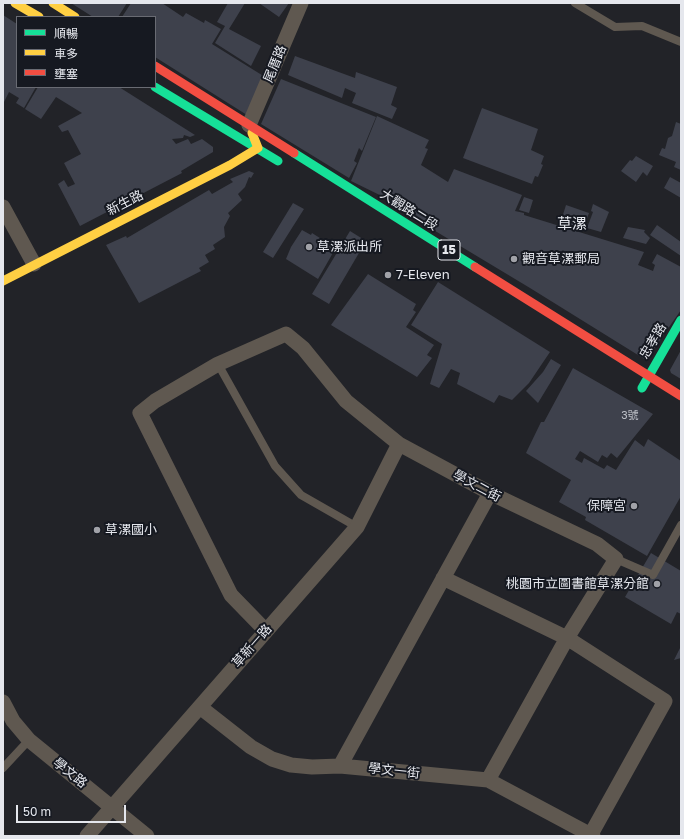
<!DOCTYPE html>
<html>
<head>
<meta charset="utf-8">
<style>
	body { margin:0 }
	#map { position:relative; width:684px; height:839px; overflow:hidden; background:#222328; font-family:"Golos Text","Noto Sans TC",sans-serif }
	canvas { display:block }
	.frame { position:absolute; inset:0; border:4px solid #e5e7ed; pointer-events:none }
	.legend { position:absolute; left:16px; top:16px; width:140px; height:72px; box-sizing:border-box; background:#161921; border:1px solid #696b73; margin:0; padding:5px 7px; list-style:none; font-size:12px; color:#e5e7ed }
	.legend li { display:flex; align-items:center; gap:8px; height:20px }
	.legend b { width:20px; border:1px solid #696b73 }
	.scale { position:absolute; left:16px; top:805px; width:110px; height:18px; box-sizing:border-box; border:2px solid #e5e7ed; border-top:0; padding-left:5px; font-size:12px; line-height:14px; white-space:nowrap; color:#e5e7ed; -webkit-text-stroke:3px #161921; paint-order:stroke }
</style>
</head>
<body>
<div id="map">
<canvas width="684" height="839"></canvas>
<div class="frame"></div>
<ul class="legend">
<li><b style="height:5px;background:#16e098"></b>順暢</li>
<li><b style="height:5px;background:#ffcf43"></b>車多</li>
<li><b style="height:5px;background:#f24e42"></b>壅塞</li>
</ul>
<div class="scale">50 m</div>
</div>
<script>
const ctx = document.querySelector('canvas').getContext('2d');
ctx.lineJoin = 'round';
function fillPath(path, color) { ctx.fillStyle = color; ctx.fill(path, 'evenodd'); }
const toPath = rows => new Path2D(rows.map(r => 'M' + r).join(''));
function stroke(path, color, width, dash) { ctx.strokeStyle = color; ctx.lineWidth = width; ctx.lineCap = dash ? 'butt' : 'round'; ctx.setLineDash(dash || []); ctx.stroke(path); }
function write(font, color, halo, rows, align = 'center') {
  ctx.font = font + ' "Golos Text","Noto Sans TC",sans-serif'; ctx.lineWidth = 4; ctx.setLineDash([]); ctx.textBaseline = 'middle'; ctx.strokeStyle = halo; ctx.fillStyle = color; for (const [text, x, y, turn = 0] of rows) {
    ctx.save(); ctx.translate(x, y); ctx.rotate((+turn || 0) * Math.PI / 180); ctx.textAlign = isNaN(turn) ? turn : align; if (halo) ctx.strokeText(text, 0, 0); ctx.fillText(text, 0, 0); ctx.restore();
  }
}
fillPath(toPath([
	[71,3,127,3,118,17,93,17],
	[131,3,162,3,183,17,186,13,204,23,205,20,221,29,212,44,265,77,247,115,155,57,155,17,122,17],
	[228,3,245,3,229,29,261,46,251,66,215,43,225,26,217,22],
	[259,3,289,3,279,17],
	[3,15,17,24,17,87,36,87,24,108,16,103,19,98,9,92,3,104],
	[295,56,355,78,356,72,397,87,391,105,397,108,392,119,352,103,356,93,345,88,342,98,288,75],
	[281,79,376,117,362,151,359,148,354,161,357,163,349,178,261,124],
	[38,87,119,87,195,135,190,137,184,135,183,138,172,139,176,144,188,139,191,144,202,139,213,147,213,152,181,171,182,173,80,226,58,184,64,180,68,187,75,184,64,163,81,154,68,130,62,132,58,126,82,113,56,97,41,119,25,109],
	[482,108,538,129,531,150,544,156,541,164,543,165,538,177,535,176,532,184,463,158],
	[377,116,429,140,425,148,428,149,421,165,448,182,454,169,522,195,515,211,524,213,524,215,644,252,638,265,653,271,655,265,652,263,657,254,681,267,681,310,646,360,530,288,392,205,394,202,351,181],
	[676,122,681,124,681,170,674,167,676,162,659,155,662,148,665,149,668,138,672,136],
	[636,156,653,166,647,176,643,172,636,182,621,171,630,160,632,161],
	[249,171,254,173,251,178,249,177,245,187,238,194,242,200,228,213,230,216,224,227,225,237,213,245,215,249,205,255,209,262,199,268,201,271,139,303,106,245,126,236,127,238,209,190,212,194,233,182,230,179],
	[670,177,681,183,681,198,664,188],
	[524,197,533,200,529,213,519,210],
	[293,203,304,209,273,258,263,252],
	[593,204,609,212,601,232,587,228,593,212,591,211],
	[566,205,589,213,583,229,561,221],
	[657,225,681,242,681,256,650,235],
	[628,227,645,230,644,232,650,238,646,244,623,238],
	[302,230,311,235,312,233,323,240,322,241,332,247,331,249,334,251,318,279,286,259,291,247],
	[350,231,366,241,329,304,312,294],
	[368,274,416,304,413,310,416,312,406,327,434,345,427,355,432,358,417,377,331,325],
	[438,282,550,352,529,383,512,400,499,395,494,403,457,384,460,373,451,369,439,388,430,384,442,344,411,325],
	[681,350,681,379,671,373,670,370],
	[551,359,561,365,538,403,526,391,543,372],
	[573,368,653,414,617,458,611,453,607,458,602,455,598,462,580,451,575,459,582,463,584,458,604,469,607,465,616,470,635,440,644,447,648,439,681,461,681,496,647,556,585,520,586,517,559,502,571,480,526,453,541,422,544,422],
	[651,553,681,571,681,614,677,612,671,624,625,597],
	[681,646,681,658,674,660]
]), '#3e414c');
stroke(toPath([
	[575,3,615,27,642,26,681,42],
	[218,364,275,466,301,495,357,527],
	[616,559,653,575,681,525],
	[3,768,29,740]
]), '#5f5850', 8);
stroke(toPath([
	[249,125,301,3],
	[3,207,34,264],
	[443,578,567,638,665,701,590,836],
	[266,631,231,595,140,413,155,401,218,364,286,334,303,348,346,401,399,444,490,493,597,544,616,559,567,638,488,780],
	[3,702,13,721,29,740,147,836],
	[200,707,251,747,272,759,291,765,312,767,340,766,488,780,593,836],
	[340,766,490,493],
	[87,836,357,527,399,444]
]), '#5f5850', 15);
stroke(toPath([
	[155,87,278,161],
	[294,153,475,267],
	[642,388,681,320]
]), '#16e098', 9);
stroke(toPath([
	[15,3,39,17],
	[53,3,75,17],
	[3,281,230,165,258,148,252,133]
]), '#ffcf43', 9);
stroke(toPath([
	[155,66,294,153],
	[475,267,681,396]
]), '#f24e42', 9);
for (const [x, y, r, color] of [
	[309,247,4,"#a1a2a8"],
	[514,259,4,"#a1a2a8"],
	[388,275,4,"#a1a2a8"],
	[634,506,4,"#a1a2a8"],
	[97,530,4,"#a1a2a8"],
	[657,584,4,"#a1a2a8"]
]) { const dot = new Path2D(); dot.arc(x, y, r, 0, 2 * Math.PI); ctx.fillStyle = color; ctx.fill(dot); stroke(dot, '#161921', 1.5); }
write('11px', '#bbbec5', null, [
	["3號",630,416]
]);
for (const [x, y, w] of [
	[449,250,22]
]) { const box = new Path2D(); box.roundRect(x - w / 2, y - 10, w, 20, 3); ctx.fillStyle = '#161921'; ctx.fill(box); stroke(box, '#e5e7ed', 1); }
write('bold 12px', '#e5e7ed', null, [
	["15",449,250]
]);
write('13px', '#e5e7ed', '#161921', [
	["尾厝路",275,64,-68],
	["新生路",125,203,-27],
	["大觀路二段",409,210,32],
	["忠孝路",653,341,-59],
	["學文二街",477,486,28],
	["草新一路",252,646,-49],
	["學文一街",394,771,6],
	["學文路",70,773,39]
]);
write('13px', '#e5e7ed', '#161921', [
	["草漯派出所",317,247],
	["觀音草漯郵局",522,259],
	["7-Eleven",396,275],
	["保障宮",626,506,"right"],
	["草漯國小",105,530],
	["桃園市立圖書館草漯分館",649,584,"right"]
], 'left');
write('15px', '#e5e7ed', '#161921', [
	["草漯",572,224]
]);
</script>
</body>
</html>
